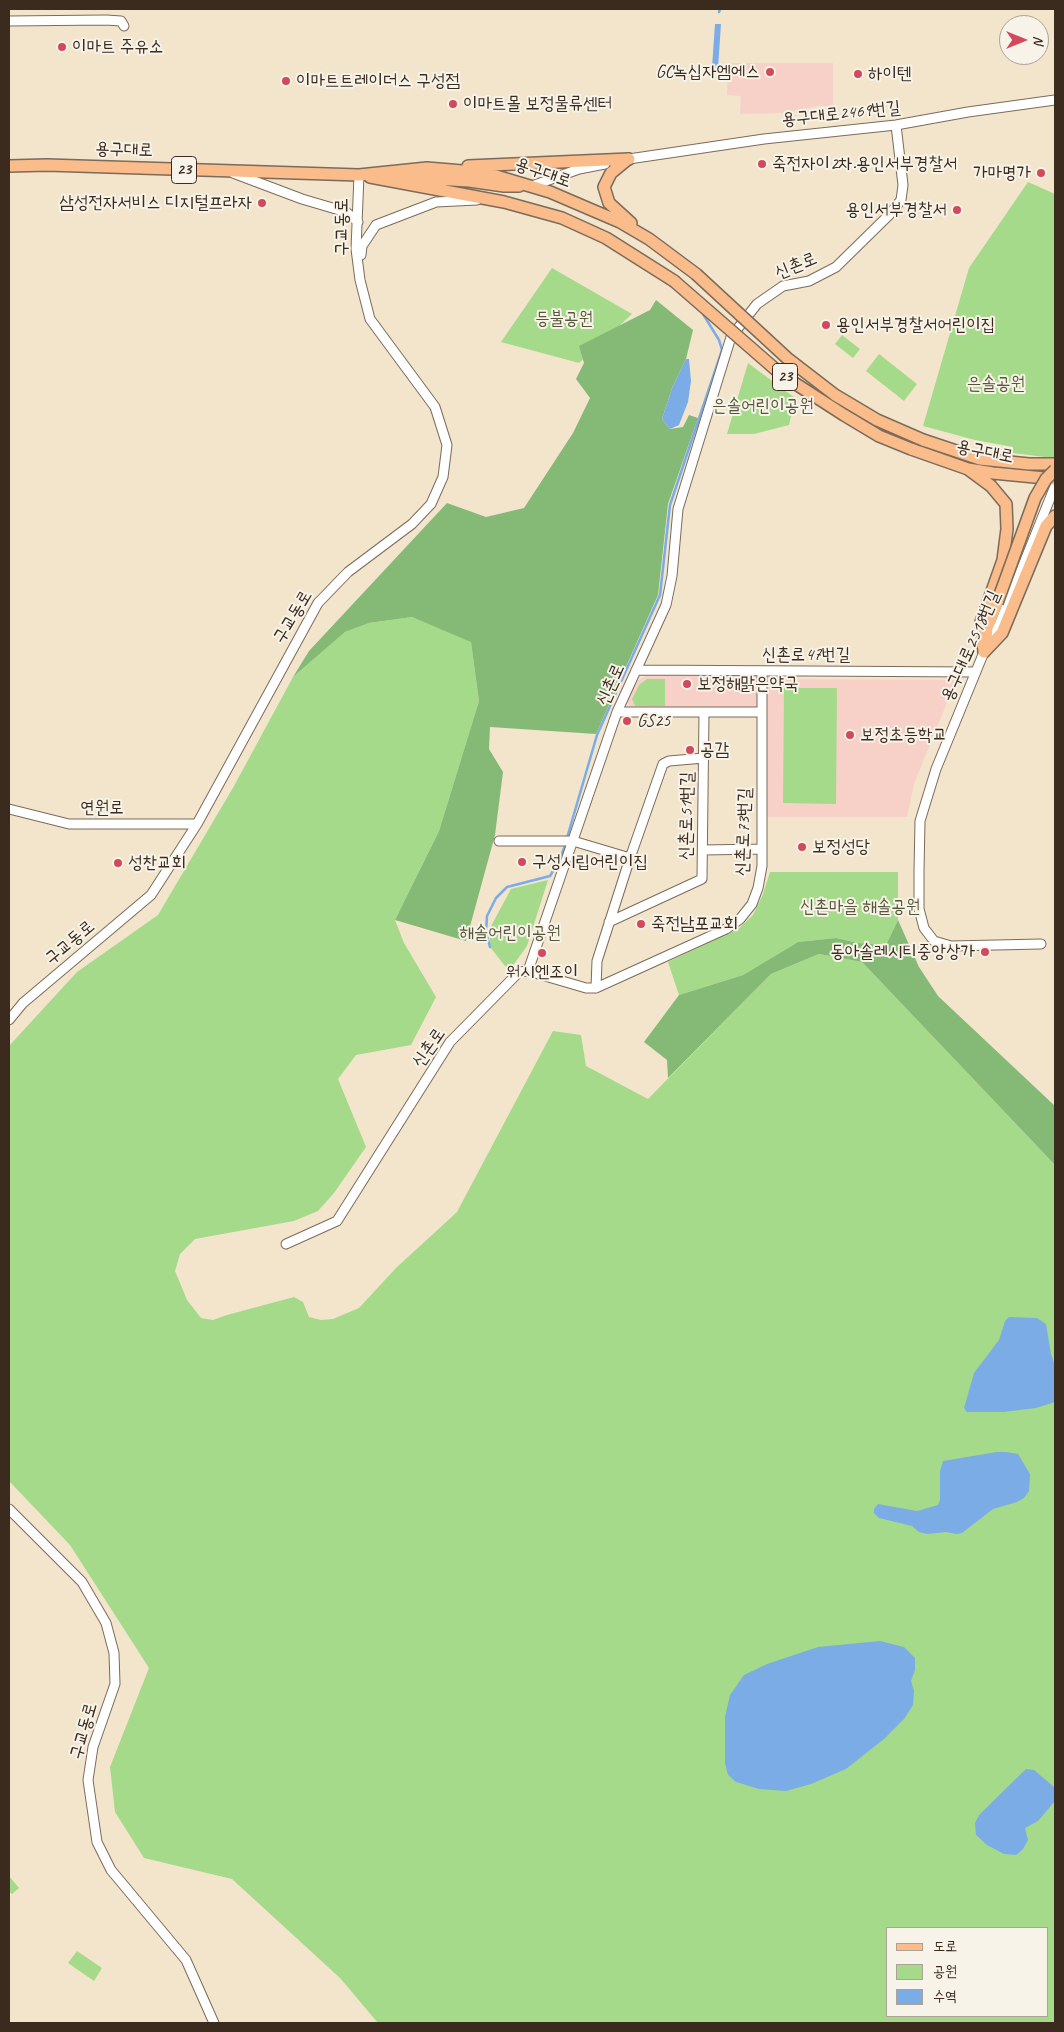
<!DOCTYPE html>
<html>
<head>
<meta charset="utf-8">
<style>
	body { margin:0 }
	#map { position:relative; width:1064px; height:2032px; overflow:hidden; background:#f3e4cc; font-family:Caveat,"Poor Story",sans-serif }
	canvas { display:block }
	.frame { position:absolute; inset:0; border:10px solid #3b2a1e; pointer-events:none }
	.legend { position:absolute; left:886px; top:1927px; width:162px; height:90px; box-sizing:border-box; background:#f7f3e8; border:1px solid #aca397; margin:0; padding:6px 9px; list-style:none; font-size:15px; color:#3b2a1e }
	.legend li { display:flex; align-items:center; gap:10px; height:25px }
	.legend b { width:25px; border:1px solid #aca397 }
	.north { position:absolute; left:999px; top:15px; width:50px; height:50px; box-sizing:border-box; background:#f7f3e8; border:1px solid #aca397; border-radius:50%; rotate:90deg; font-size:14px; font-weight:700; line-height:20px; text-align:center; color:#3b2a1e }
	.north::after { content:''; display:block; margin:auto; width:18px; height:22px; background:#d1495b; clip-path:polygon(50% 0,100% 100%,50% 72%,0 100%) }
</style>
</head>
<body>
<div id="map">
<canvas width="1064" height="2032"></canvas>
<div class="frame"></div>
<ul class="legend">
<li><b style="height:6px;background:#f9bc8a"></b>도로</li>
<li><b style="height:14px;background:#a5da8a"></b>공원</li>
<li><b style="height:14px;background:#7bace6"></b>수역</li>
</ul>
<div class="north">N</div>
</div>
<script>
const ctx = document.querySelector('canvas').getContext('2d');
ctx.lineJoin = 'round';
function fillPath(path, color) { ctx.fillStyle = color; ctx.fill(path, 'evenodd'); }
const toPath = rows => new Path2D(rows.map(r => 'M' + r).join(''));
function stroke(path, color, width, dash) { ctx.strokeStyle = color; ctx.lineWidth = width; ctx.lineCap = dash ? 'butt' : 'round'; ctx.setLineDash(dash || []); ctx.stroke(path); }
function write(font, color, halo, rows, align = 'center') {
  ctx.font = font + ' Caveat,"Poor Story",sans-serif'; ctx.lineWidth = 4; ctx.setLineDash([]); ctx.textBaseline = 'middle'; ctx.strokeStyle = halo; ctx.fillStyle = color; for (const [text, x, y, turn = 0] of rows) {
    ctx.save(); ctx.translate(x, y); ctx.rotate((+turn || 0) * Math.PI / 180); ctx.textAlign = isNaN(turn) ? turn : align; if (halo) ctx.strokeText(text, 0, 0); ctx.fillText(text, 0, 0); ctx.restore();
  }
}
fillPath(toPath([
	[728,63,833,63,833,106,819,106,781,113,740,114,741,96,727,95],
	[647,676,757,676,757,708,630,708,627,701,629,694,638,680],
	[772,679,956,680,914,784,907,817,766,817,767,687]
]), '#f7d1c7');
fillPath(toPath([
	[1028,182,1055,194,1055,456,1053,458,1013,453,1013,447,975,440,923,426,969,268],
	[552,268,632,314,579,363,501,342],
	[842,335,860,349,853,358,835,344],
	[879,354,917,384,904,401,866,371],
	[748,363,795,398,789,425,754,434,727,434],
	[412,617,471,641,479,701,439,831,395,920,404,943,436,997,411,1045,356,1055,338,1079,366,1147,334,1193,318,1211,294,1221,195,1239,180,1254,175,1271,187,1300,201,1318,213,1320,227,1315,294,1297,303,1302,309,1317,321,1320,333,1319,359,1308,396,1268,457,1212,553,1031,581,1035,586,1066,648,1099,771,974,819,954,862,962,1055,1165,1055,2023,378,2023,340,1978,232,1879,144,1858,115,1812,110,1767,149,1668,70,1545,9,1481,9,1046,77,972,158,915,234,786,293,677,345,632,369,623],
	[888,1928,1048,1928,1048,2016,888,2016],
	[647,679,665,679,665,706,635,706,632,699,639,685],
	[784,688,837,688,836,804,783,803],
	[770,872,898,872,898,920,886,945,858,943,836,938,798,942,743,975,679,995,668,962,738,929,753,915,763,894],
	[548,880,527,946,509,971,490,947,490,928,511,889],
	[9,1876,19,1888,12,1894,9,1892],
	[77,1951,102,1968,94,1981,68,1963]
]), '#a5da8a');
fillPath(toPath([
	[656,300,693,330,686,359,672,388,662,419,670,429,683,427,689,415,698,418,668,504,658,595,596,734,490,727,489,749,503,772,495,835,466,941,395,920,439,831,479,701,471,642,412,617,369,623,345,632,293,677,309,651,447,503,486,517,524,508,573,433,590,398,576,379,584,363,579,346,650,310],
	[898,920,919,967,938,996,1055,1106,1055,1165,862,962,819,954,771,974,668,1078,667,1060,644,1042,679,995,743,975,798,942,836,938,858,943,886,945]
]), '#84ba76');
fillPath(toPath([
	[715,24,721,24,718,68,712,67],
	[686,359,689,359,691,381,688,402,679,425,670,429,662,419,672,388],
	[1009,1317,1037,1318,1046,1324,1051,1354,1055,1366,1055,1402,1036,1408,1003,1412,967,1412,964,1408,974,1373,999,1340,1005,1321],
	[997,1452,1006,1452,1018,1454,1030,1474,1029,1491,1024,1498,1017,1502,993,1509,962,1533,957,1534,946,1532,927,1534,919,1532,912,1526,879,1518,874,1513,874,1509,878,1504,917,1511,938,1505,940,1500,940,1471,943,1461],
	[880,1641,904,1647,915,1658,915,1670,911,1681,914,1691,913,1705,904,1719,884,1739,846,1769,811,1784,786,1791,759,1789,736,1782,728,1775,725,1763,725,1717,730,1695,744,1675,767,1664,818,1647],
	[1026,1769,1034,1770,1054,1787,1055,1801,1038,1821,1025,1828,1028,1840,1023,1849,1016,1855,1004,1854,987,1845,976,1835,975,1823,979,1815]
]), '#7bace6');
stroke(toPath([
	[719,12,720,9],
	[567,838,597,735,660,595,670,505,722,350,719,340,703,314],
	[490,947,486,932,487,916,496,898,507,887,550,876,560,859,566,843]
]), '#7bace6', 2.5);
const minor = toPath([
	[9,21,106,20,121,21,124,26],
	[622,160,764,139,896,125,968,112,1055,100],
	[233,173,302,199,346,212,358,222],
	[532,186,579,169,605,164],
	[361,255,362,246,376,225,436,202,477,200],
	[636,670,976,672],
	[617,712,762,712],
	[9,809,69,824,197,824],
	[499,841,573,841,630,858],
	[703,850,762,849],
	[609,922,702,879,704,712],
	[1041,944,951,946,934,941,924,928,919,909,919,871,920,821,936,769,984,652,999,625,1055,486],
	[528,971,617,712,666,605,672,576,678,509,731,337,757,304,783,286,809,281,836,267,890,214,901,200,903,185,896,125],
	[596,988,597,961,630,858,663,764,669,761,704,758],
	[9,1020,23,1003,151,895,197,824,318,603,348,572,412,524,431,504,443,477,447,445,435,407,370,319,360,280,356,249,359,175],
	[286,1244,337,1221,450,1042,519,972,528,971,586,988,596,988,726,929,740,919,752,904,758,888,762,866,762,672],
	[9,1509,82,1582,106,1623,114,1653,115,1684,93,1747,88,1780,97,1842,111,1870,186,1960,214,2023]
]);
const major = toPath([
	[628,159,611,173,604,187,609,203,631,223],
	[9,166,47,165,359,175,427,168,486,173,550,192,620,222,649,239,696,274],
	[468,166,629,159],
	[370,177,504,202,562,218,606,238,674,281],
	[400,177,469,181,504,186,519,186],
	[923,440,980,459,1029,464,1055,464],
	[911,449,968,469,993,473,1055,479],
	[968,469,991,486,1006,504,1007,529,1003,560,981,622,984,652],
	[986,638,987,628,997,603],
	[984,652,1002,633,1046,526,1055,516]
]);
stroke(minor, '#7b6b5b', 11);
stroke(major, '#7b6b5b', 14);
stroke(minor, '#fff', 9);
stroke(major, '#f9bc8a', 11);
const majorBridge = toPath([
	[696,274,787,358,835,395,877,420,923,440],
	[674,281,782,375,844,415,879,436,911,449],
	[997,603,1035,498,1046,479,1055,470]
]);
stroke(majorBridge, '#7b6b5b', 14, []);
stroke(majorBridge, '#f9bc8a', 11);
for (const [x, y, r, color] of [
	[62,47,5,"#d1495b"],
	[770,72,5,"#d1495b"],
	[858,74,5,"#d1495b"],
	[286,81,5,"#d1495b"],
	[453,104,5,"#d1495b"],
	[762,164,5,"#d1495b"],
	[1041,173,5,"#d1495b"],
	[262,203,5,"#d1495b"],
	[957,210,5,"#d1495b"],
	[826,325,5,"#d1495b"],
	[687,684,5,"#d1495b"],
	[627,721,5,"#d1495b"],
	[850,735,5,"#d1495b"],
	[690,750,5,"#d1495b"],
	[802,847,5,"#d1495b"],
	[522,862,5,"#d1495b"],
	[118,863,5,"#d1495b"],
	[641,924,5,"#d1495b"],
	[985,952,5,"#d1495b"],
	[542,953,5,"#d1495b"]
]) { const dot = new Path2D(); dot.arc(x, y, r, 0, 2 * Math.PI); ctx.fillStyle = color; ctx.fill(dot); stroke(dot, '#f7f3e8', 2); }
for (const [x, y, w] of [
	[184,170,25],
	[785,377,25]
]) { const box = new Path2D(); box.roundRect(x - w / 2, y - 13.5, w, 27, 4); ctx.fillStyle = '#f7f3e8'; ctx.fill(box); stroke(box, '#3b2a1e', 1); }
write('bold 16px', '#3b2a1e', null, [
	["23",184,170],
	["23",785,377]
]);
write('18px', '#3b2a1e', '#f7f3e8', [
	["이마트 주유소",72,47],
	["GC녹십자엠에스",760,72,"right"],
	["하이텐",868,74],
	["이마트트레이더스 구성점",296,81],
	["이마트몰 보정물류센터",463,104],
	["죽전자이2차.용인서부경찰서",772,164],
	["가마명가",1031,173,"right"],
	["삼성전자서비스 디지털프라자",252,203,"right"],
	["용인서부경찰서",947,210,"right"],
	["용인서부경찰서어린이집",836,325],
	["보정해맑은약국",697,684],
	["GS25",637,721],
	["보정초등학교",860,735],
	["공감",700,750],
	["보정성당",812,847],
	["구성시립어린이집",532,862],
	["성찬교회",128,863],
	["죽전남포교회",651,924],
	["동아솔레시티중앙상가",975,952,"right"],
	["워시엔조이",542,972,"center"]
], 'left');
write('18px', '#3b2a1e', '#f7f3e8', [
	["용구대로2469번길",841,114,-6],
	["용구대로",124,150,2],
	["용구대로",543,173,19],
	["구교동로",342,227,-90],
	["신촌로",796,266,-22],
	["용구대로",985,452,11],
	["구교동로",293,617,-59],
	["용구대로2518번길",971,646,-66],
	["신촌로47번길",806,655],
	["신촌로",611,685,-66],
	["연원로",102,808],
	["신촌로51번길",687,816,-89],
	["신촌로73번길",744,832,-88],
	["구교동로",70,943,-40],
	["신촌로",429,1048,-55],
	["구교동로",84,1731,-74]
]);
write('18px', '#565639', '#f7f3e8', [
	["등불공원",564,319],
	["은솔공원",996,384],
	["은솔어린이공원",763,406],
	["신촌마을 해솔공원",860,907],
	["해솔어린이공원",510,933]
]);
</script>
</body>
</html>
